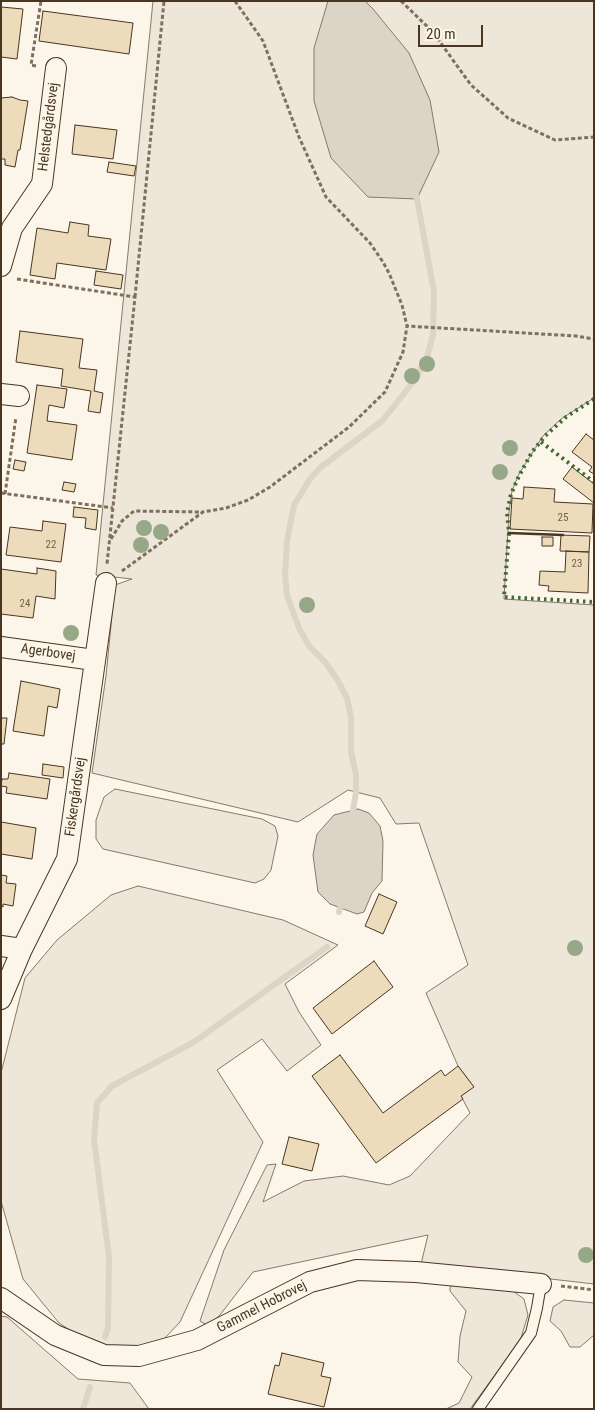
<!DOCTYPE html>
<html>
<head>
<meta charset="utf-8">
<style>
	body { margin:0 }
	#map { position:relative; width:595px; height:1410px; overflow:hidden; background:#fbf6e9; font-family:"Roboto Condensed",sans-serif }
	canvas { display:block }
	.frame { position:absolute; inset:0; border:2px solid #4a3520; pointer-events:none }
	.scale { position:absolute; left:418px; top:25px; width:65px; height:22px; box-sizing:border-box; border:2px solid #4a3520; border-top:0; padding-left:6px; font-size:15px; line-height:18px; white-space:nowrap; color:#4a3520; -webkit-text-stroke:4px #fbf6e9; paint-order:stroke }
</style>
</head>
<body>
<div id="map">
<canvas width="595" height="1410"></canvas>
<div class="frame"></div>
<div class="scale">20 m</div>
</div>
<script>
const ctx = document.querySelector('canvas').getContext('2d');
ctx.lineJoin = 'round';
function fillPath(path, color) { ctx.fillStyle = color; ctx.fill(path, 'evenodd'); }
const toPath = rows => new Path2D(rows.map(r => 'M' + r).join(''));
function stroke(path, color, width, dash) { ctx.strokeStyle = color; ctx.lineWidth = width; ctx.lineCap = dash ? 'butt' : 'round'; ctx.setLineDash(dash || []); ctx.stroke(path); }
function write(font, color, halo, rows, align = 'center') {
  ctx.font = font + ' "Roboto Condensed",sans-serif'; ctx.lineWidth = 4; ctx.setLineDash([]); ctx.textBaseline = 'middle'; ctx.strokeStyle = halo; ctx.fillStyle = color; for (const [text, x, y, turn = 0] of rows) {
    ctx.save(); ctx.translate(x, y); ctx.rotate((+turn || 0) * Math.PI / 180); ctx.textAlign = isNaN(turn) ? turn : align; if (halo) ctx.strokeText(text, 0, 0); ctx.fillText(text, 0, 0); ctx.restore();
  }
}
const green = toPath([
	[153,1,594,1,594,398,561,419,543,436,519,474,512,491,509,512,504,599,594,605,594,1284,421,1264,428,1235,253,1272,220,1315,212,1322,205,1324,200,1321,224,1250,267,1165,276,1164,263,1202,304,1181,343,1176,389,1185,410,1176,470,1113,461,1096,473,1086,458,1066,426,993,468,965,419,823,396,824,380,798,348,790,298,822,92,773,106,676,115,585,132,579,96,575,153,1],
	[115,789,262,819,275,826,278,836,271,870,264,879,255,883,103,849,96,839,96,820,104,797,115,789],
	[138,886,283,920,338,945,285,984,299,1012,321,1045,287,1071,262,1039,217,1070,263,1142,180,1322,165,1338,131,1349,91,1344,59,1323,23,1279,1,1201,1,1073,25,978,57,940,111,895,138,886],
	[454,1282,513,1291,524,1299,528,1315,520,1341,470,1409,446,1409,459,1403,472,1377,458,1362,460,1336,466,1311,450,1291,450,1288,454,1282],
	[564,1300,594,1303,594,1335,580,1347,570,1347,561,1331,550,1321,553,1307,564,1300],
	[1,1316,7,1317,78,1379,130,1383,149,1409,1,1409,1,1316]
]);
fillPath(green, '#ede6d9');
stroke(green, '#887966', 1);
const water = toPath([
	[328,1,365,1,373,9,409,53,430,100,439,152,417,199,368,197,331,158,314,101,314,48,328,1],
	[358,809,369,813,380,826,383,841,382,881,372,893,364,912,357,914,330,904,318,892,313,855,317,834,334,815,358,809]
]);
fillPath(water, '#dcd4c6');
stroke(water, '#887966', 1);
stroke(toPath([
	[352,817,356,792,356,774,351,752,351,717,347,698,338,681,326,663,309,646,300,630,293,612,287,595,285,575,287,541,294,505,310,479,320,468,383,420,414,381,427,357,433,335,434,292,417,199,414,190],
	[339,912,342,901],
	[105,1337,108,1328,109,1257,94,1139,97,1103,112,1086,194,1042,327,947],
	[83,1409,90,1387]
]), '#dcd4c6', 6);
const building = toPath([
	[1,7,23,9,17,59,1,57,1,7],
	[43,11,133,23,129,54,39,41,43,11],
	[12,97,20,100,28,101,20,150,18,150,15,167,5,165,5,159,1,159,1,98,12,97],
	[75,125,117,130,113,159,72,154,75,125],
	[109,162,136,166,134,176,107,172,109,162],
	[70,222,89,225,88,236,111,239,106,270,57,263,55,279,30,275,37,228,68,233,70,222],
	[96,271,123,275,121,289,94,285,96,271],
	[20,331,83,339,79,368,97,370,94,391,103,393,100,413,88,411,91,391,61,386,63,369,16,362,20,331],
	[37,385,67,389,64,408,49,405,47,421,77,425,72,460,27,453,37,385],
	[586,434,594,440,594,474,589,471,592,467,572,452,586,434],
	[15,460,26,462,24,471,13,469,15,460],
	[572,467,594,484,594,503,563,479,572,467],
	[64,482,76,484,74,492,62,490,64,482],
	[524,487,555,489,554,502,593,504,592,533,510,529,512,498,523,499,524,487],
	[74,507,98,510,96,530,85,528,86,518,73,517,74,507],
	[43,521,66,524,61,562,6,555,10,527,42,531,43,521],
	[561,535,590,536,589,552,560,551,561,535],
	[542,537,553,537,553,546,542,546,542,537],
	[566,551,589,552,588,593,548,591,549,586,539,585,540,571,565,572,566,551],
	[37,568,56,571,55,599,36,596,33,618,1,614,1,569,37,574,37,568],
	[21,681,60,689,57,708,48,706,44,736,13,731,21,681],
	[1,718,7,718,4,744,1,744,1,718],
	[43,764,64,767,63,778,42,775,43,764],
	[9,773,50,779,47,799,6,793,7,787,1,786,2,779,8,779,9,773],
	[1,822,36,828,32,859,1,854,1,822],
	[1,875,7,876,6,883,16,884,13,906,3,904,3,907,1,906,1,875],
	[379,894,397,902,383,934,365,926,379,894],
	[374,961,393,987,332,1034,313,1008,374,961],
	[340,1055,383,1113,441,1070,445,1076,458,1066,474,1087,461,1096,463,1099,376,1163,312,1076,340,1055],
	[289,1137,319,1144,312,1171,282,1164,289,1137],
	[282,1353,324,1363,321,1376,331,1378,324,1407,268,1394,275,1365,279,1366,282,1353]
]);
fillPath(building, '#ecdcbc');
stroke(building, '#4a3520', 1);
const lane = toPath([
	[478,1409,531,1333,537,1308,541,1284]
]);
const street = toPath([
	[1,266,12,228,42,184,56,68],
	[1,394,19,396],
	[1,647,94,660],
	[1,946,22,949],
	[1,999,22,949,67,859,106,583],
	[1,1298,55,1335,104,1355,139,1356,197,1340,310,1282,357,1270,416,1272,541,1284]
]);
stroke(lane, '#4a3520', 12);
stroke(street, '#4a3520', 22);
stroke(toPath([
	[235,1,263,41,299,137,326,197,370,243,383,262,389,273,402,305,407,326],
	[401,1,432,31,471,85,508,118,555,140,594,137],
	[36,66,31,65,41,1],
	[17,279,135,297,107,564],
	[135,297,164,1],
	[1,493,113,508],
	[5,494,16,417],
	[111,539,122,521,134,511,203,512],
	[122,571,203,512,226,508,248,500,270,487,349,427,385,392,403,352,407,326,576,336,594,339],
	[561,1286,594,1290]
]), '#7f6f5c', 3, [4, 2.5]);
stroke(lane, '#fbf6e9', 10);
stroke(street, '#fbf6e9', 20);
stroke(toPath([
	[594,399,566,417,545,436,532,452,519,476,511,494,507,513,509,533,504,597,594,602],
	[541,442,594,482]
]), '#436837', 4, [2.5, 4]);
stroke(toPath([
	[509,533,563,535]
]), '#4a3520', 2.5);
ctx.fillStyle = '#96a887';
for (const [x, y] of [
	[427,364],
	[412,376],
	[510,448],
	[500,472],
	[144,528],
	[161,532],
	[141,545],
	[307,605],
	[71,633],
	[575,948],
	[586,1255]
]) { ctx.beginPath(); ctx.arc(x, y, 8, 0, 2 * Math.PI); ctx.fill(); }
write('11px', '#725f47', null, [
	["25",563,518],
	["22",51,545],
	["23",577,564],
	["24",25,604]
]);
write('14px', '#4a3520', '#fbf6e9', [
	["Helstedgårdsvej",49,127,-83],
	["Agerbovej",48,653,8],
	["Fiskergårdsvej",76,797,-82],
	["Gammel Hobrovej",262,1307,-27]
]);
</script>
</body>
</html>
